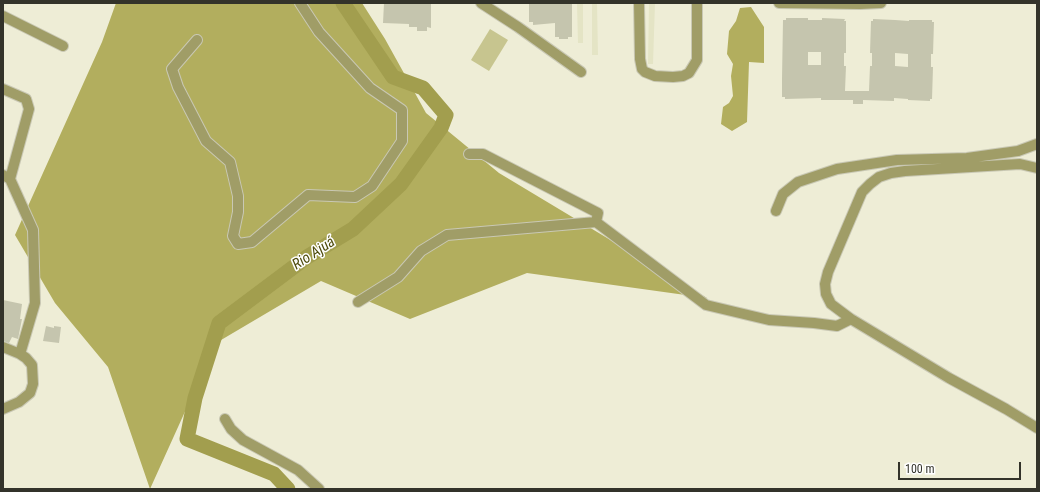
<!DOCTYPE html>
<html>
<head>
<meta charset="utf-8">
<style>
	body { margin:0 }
	#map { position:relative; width:1040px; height:492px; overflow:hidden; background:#eeedd6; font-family:"Roboto Condensed",sans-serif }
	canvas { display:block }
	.frame { position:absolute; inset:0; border:4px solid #33332a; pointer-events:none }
	.scale { position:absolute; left:898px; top:462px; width:123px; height:18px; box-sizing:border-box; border:2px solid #33332a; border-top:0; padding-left:5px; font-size:12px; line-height:14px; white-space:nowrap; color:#33332a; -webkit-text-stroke:3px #fff; paint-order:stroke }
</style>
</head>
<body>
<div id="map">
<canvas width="1040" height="492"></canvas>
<div class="frame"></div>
<div class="scale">100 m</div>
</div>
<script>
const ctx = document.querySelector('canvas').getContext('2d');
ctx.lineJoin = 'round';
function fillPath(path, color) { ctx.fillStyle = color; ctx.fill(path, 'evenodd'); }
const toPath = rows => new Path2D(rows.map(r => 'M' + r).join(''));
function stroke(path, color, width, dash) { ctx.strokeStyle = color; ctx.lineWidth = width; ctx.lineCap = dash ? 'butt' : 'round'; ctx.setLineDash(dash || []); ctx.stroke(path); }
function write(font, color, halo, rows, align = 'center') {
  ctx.font = font + ' "Roboto Condensed",sans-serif'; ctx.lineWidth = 3; ctx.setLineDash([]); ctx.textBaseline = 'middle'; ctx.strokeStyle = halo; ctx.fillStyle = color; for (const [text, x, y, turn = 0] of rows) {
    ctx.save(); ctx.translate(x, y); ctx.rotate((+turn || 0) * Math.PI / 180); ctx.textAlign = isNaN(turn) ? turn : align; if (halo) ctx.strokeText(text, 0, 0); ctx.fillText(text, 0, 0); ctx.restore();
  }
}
fillPath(toPath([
	[577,3,583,3,583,43,578,43],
	[592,3,597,3,598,55,592,55],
	[649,3,655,3,653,64,648,64]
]), '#e4e4c5');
fillPath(toPath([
	[490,29,508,40,489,71,471,60]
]), '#c7c58f');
fillPath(toPath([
	[116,3,362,3,385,39,426,113,499,173,707,298,527,273,410,319,321,281,216,343,150,489,108,367,55,303,15,235,102,42],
	[751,7,764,27,764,63,749,62,747,122,732,131,721,124,723,107,729,103,733,96,731,76,733,64,727,54,729,31,736,21,740,8]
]), '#b2ae5e');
stroke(toPath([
	[288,489,274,474,187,439,195,398,219,323,307,257,353,229,401,184,441,128,446,115,423,88,393,77,343,3]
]), '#a29e4e', 15);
fillPath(toPath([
	[384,3,431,3,431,28,427,27,427,31,417,31,417,27,409,27,409,24,383,23],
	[529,3,572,4,572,37,568,37,568,39,559,39,559,37,555,37,555,23,533,25,533,22,529,22],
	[786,18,808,18,808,20,822,20,822,18,845,19,844,21,846,21,846,53,844,53,844,66,846,66,845,91,869,91,870,66,872,66,872,53,870,53,871,21,873,21,873,19,895,20,909,21,909,20,932,20,932,22,934,22,933,54,931,54,931,67,933,67,932,99,930,99,930,101,908,100,908,99,894,98,894,101,863,100,863,104,853,104,853,100,821,100,821,98,785,99,785,97,782,97,782,79,783,20,786,20],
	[808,52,821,52,821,65,808,65],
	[895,53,908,54,908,67,895,66],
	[3,300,22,304,20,319,22,319,18,339,12,337,9,343,3,341],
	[46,326,54,328,54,326,61,327,59,343,43,341]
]), '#c5c5ae');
const minor = toPath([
	[481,3,518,27,581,72],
	[639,3,640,59,642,69,645,72,655,76,673,77,683,76,689,73,697,60,697,3],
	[779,3,860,4,881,3],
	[3,16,63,46],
	[197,40,172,69,178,87,206,141,230,162,238,196,238,212,233,236,238,244,252,242,308,195,355,197,372,186,402,141,402,110,370,88,319,32,300,3],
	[3,89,26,99,29,109,10,179],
	[469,154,483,154,598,213,596,222],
	[1037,168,1020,164,905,171,891,173,879,177,870,184,862,192,828,272,825,284,826,294,831,304,851,319,949,378,1006,409,1037,428],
	[3,175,10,179,33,230,35,303,20,354],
	[776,211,783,194,798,182,837,169,897,160,967,158,1018,151,1037,144],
	[358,302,398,277,421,251,447,235,596,222,706,305,769,320,814,323,837,326,851,319],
	[3,347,20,354,26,358,32,365,33,384,30,393,19,402,3,409],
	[225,419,231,429,243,440,298,470,319,489]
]);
stroke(minor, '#c9c8b4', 12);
stroke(minor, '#a09d67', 10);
write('italic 15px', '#4f4c0d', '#fff', [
	["Rio Ajuá",314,254,-33]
]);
</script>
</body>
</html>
